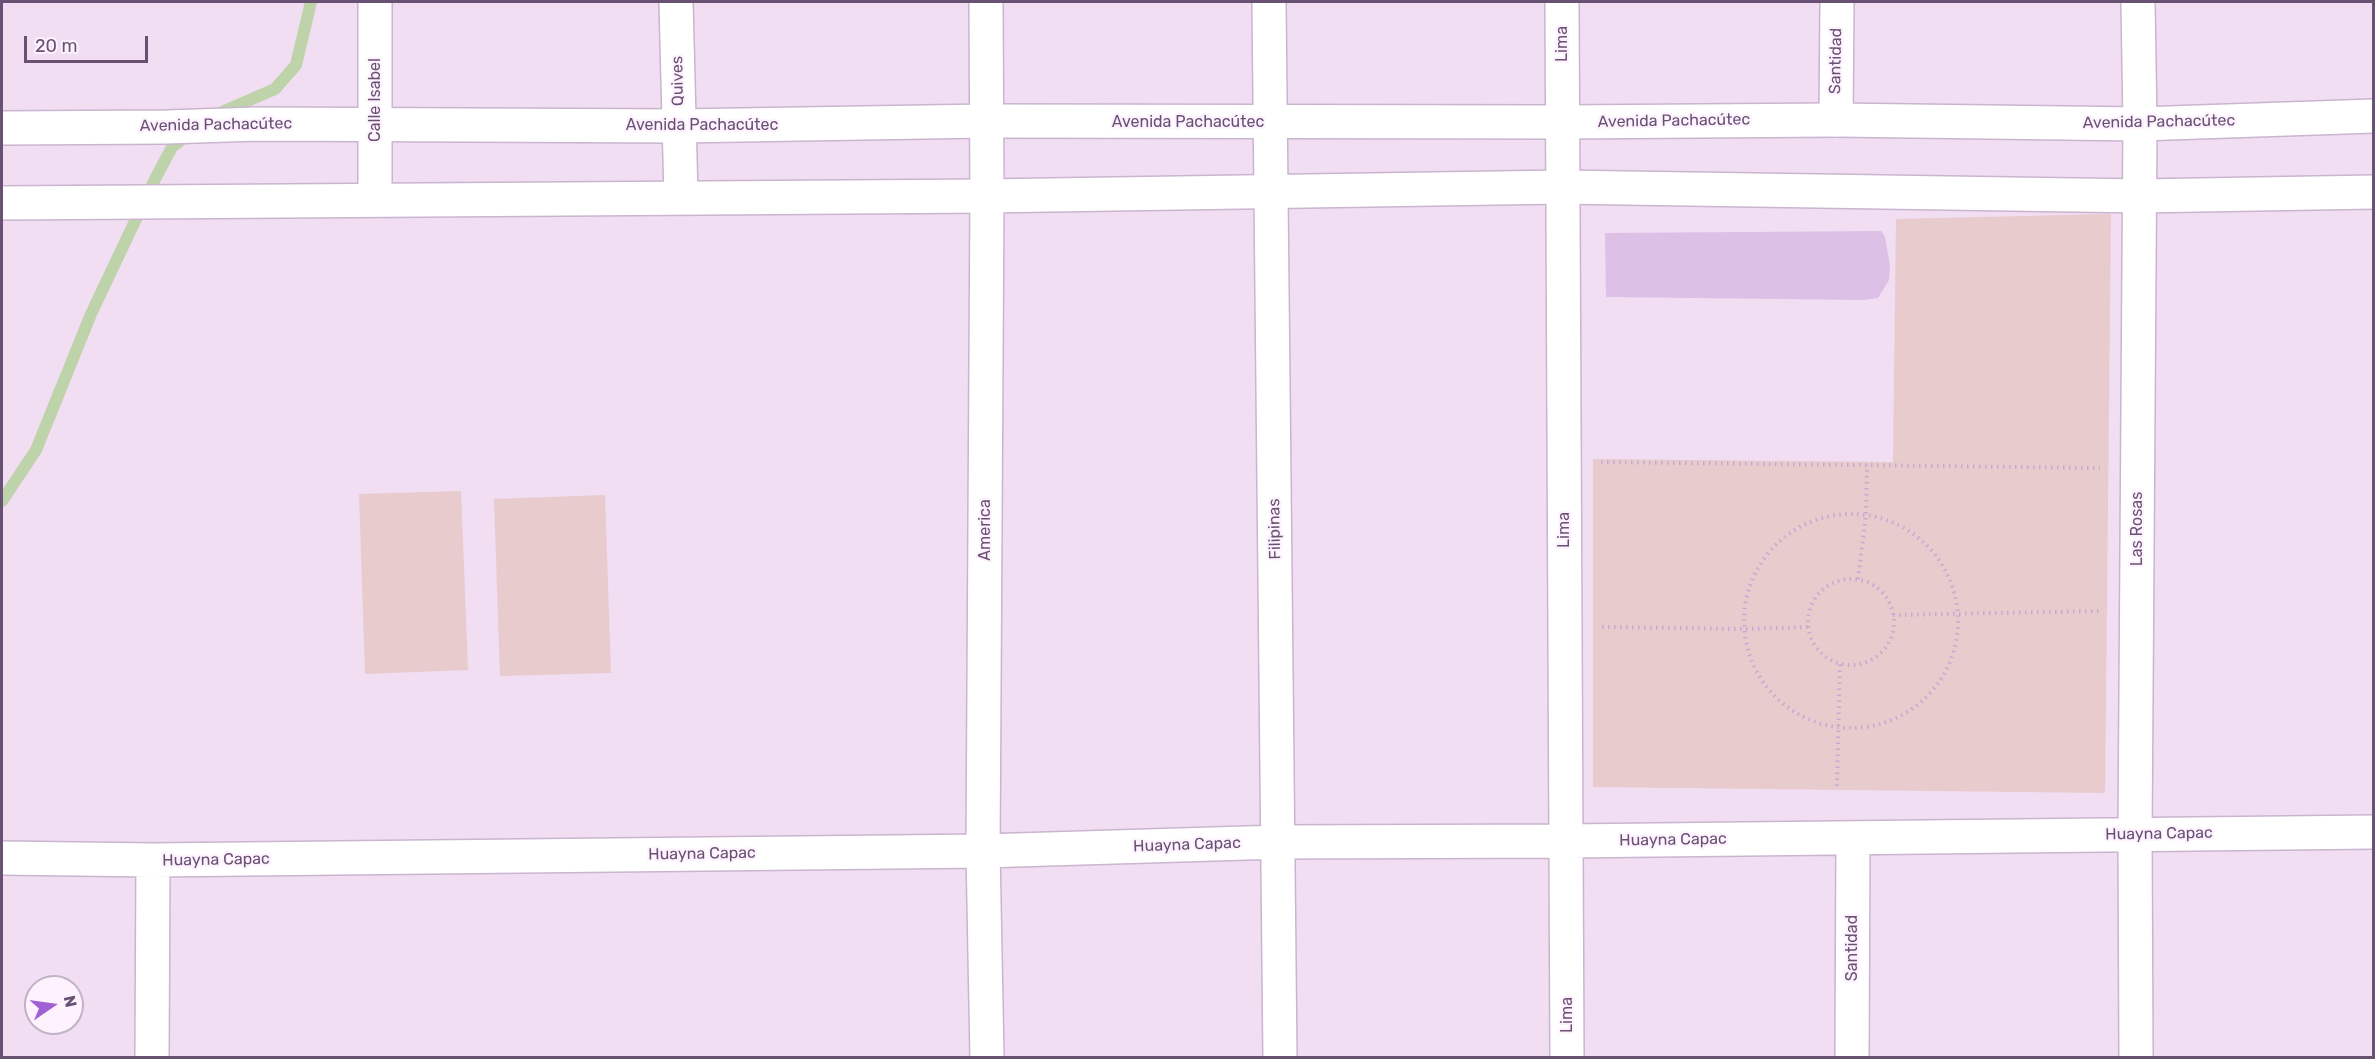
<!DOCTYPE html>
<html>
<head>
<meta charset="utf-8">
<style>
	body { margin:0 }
	#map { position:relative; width:2375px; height:1059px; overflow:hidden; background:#faecfb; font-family:Rubik,sans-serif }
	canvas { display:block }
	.frame { position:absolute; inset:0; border:3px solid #695173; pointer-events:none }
	.north { position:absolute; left:24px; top:975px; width:60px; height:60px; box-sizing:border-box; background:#fdf2fd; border:2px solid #c2b2c6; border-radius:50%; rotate:77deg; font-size:16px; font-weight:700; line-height:24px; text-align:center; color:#695173 }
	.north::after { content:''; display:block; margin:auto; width:21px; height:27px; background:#a260d5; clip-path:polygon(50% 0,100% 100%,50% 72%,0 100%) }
	.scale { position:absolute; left:24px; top:36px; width:124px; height:27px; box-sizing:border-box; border:3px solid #695173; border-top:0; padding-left:8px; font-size:18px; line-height:21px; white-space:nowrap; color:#695173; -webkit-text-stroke:4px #fdf2fd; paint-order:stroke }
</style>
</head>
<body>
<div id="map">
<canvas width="2375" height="1059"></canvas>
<div class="frame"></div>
<div class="north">N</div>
<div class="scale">20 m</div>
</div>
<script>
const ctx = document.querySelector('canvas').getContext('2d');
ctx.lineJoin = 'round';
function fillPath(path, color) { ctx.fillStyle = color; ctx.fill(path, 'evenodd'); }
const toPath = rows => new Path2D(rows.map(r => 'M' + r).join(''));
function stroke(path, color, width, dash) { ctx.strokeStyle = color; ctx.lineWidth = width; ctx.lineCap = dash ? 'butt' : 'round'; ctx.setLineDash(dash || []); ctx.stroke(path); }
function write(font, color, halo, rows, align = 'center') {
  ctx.font = font + ' Rubik,sans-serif'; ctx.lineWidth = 4.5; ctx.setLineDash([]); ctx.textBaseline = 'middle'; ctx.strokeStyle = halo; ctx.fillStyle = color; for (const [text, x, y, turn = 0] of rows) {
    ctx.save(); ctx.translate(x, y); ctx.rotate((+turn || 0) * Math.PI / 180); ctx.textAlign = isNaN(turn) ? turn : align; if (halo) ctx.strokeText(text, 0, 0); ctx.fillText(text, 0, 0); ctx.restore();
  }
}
fillPath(toPath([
	[2,2,2373,2,2373,1057,2,1058],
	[36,987,72,987,72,1023,36,1023]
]), '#f1def3');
fillPath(toPath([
	[2111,214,2105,793,1593,787,1593,459,1893,462,1896,219],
	[461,491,468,670,365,674,359,494],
	[605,495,611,673,500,676,494,499]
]), '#e7cbcd');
stroke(toPath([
	[215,115,275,89,296,65,311,2],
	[2,501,36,450,91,314,154,181,172,147,189,134]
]), '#bed3a9', 12);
fillPath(toPath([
	[1881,231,1885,237,1890,266,1889,280,1878,298,1864,300,1606,297,1605,233]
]), '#dcc0e6');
const minor = toPath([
	[676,2,681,197],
	[986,2,987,196,983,851,987,1058],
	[1269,2,1280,1058],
	[1562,2,1567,1058],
	[1836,120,1837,2],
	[375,199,375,2],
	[2,858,153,860,983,851,1279,842,1566,841,2374,832],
	[152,1058,153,860],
	[1852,1058,1853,838],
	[2136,1058,2135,834,2140,124,2138,2]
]);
const tertiary = toPath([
	[2,128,167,127,257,124,679,126,986,121,1562,122,1836,120,2140,124,2374,116],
	[2,203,987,196,1562,187,2140,196,2374,192]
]);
stroke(minor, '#c9b5ce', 36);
stroke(tertiary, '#c9b5ce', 36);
stroke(toPath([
	[1601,462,2100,468],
	'1744 621a107 107 0 1 1 214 0a107 107 0 1 1-214 0Z',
	[1858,579,1866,514,1867,465],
	'1808 622a43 43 0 1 1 86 0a43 43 0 1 1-86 0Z',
	[1893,615,2099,611],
	[1602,627,1744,629,1808,627],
	[1837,786,1840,663]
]), '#c7a9d2', 4, [1.5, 4.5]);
stroke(minor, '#fff', 33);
stroke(tertiary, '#fff', 33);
write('16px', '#695173', '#fdf2fd', [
	["Lima",1562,44,-90],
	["Santidad",1836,61,-89],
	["Quives",678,81,-91],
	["Calle Isabel",375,100,-90],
	["Avenida Pachacútec",1674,121,-1],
	["Avenida Pachacútec",1188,122],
	["Avenida Pachacútec",2159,122,-1],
	["Avenida Pachacútec",216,125,-1],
	["Avenida Pachacútec",702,125],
	["Filipinas",1275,529,-91],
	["Las Rosas",2137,529,-90],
	["America",985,530,-90],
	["Lima",1564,530,-90],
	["Huayna Capac",2159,834,-1],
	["Huayna Capac",1673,840,-1],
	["Huayna Capac",1187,845,-2],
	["Huayna Capac",702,854,-1],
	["Huayna Capac",216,860,-1],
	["Santidad",1852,948,-90],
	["Lima",1567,1015,-90]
]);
</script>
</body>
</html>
